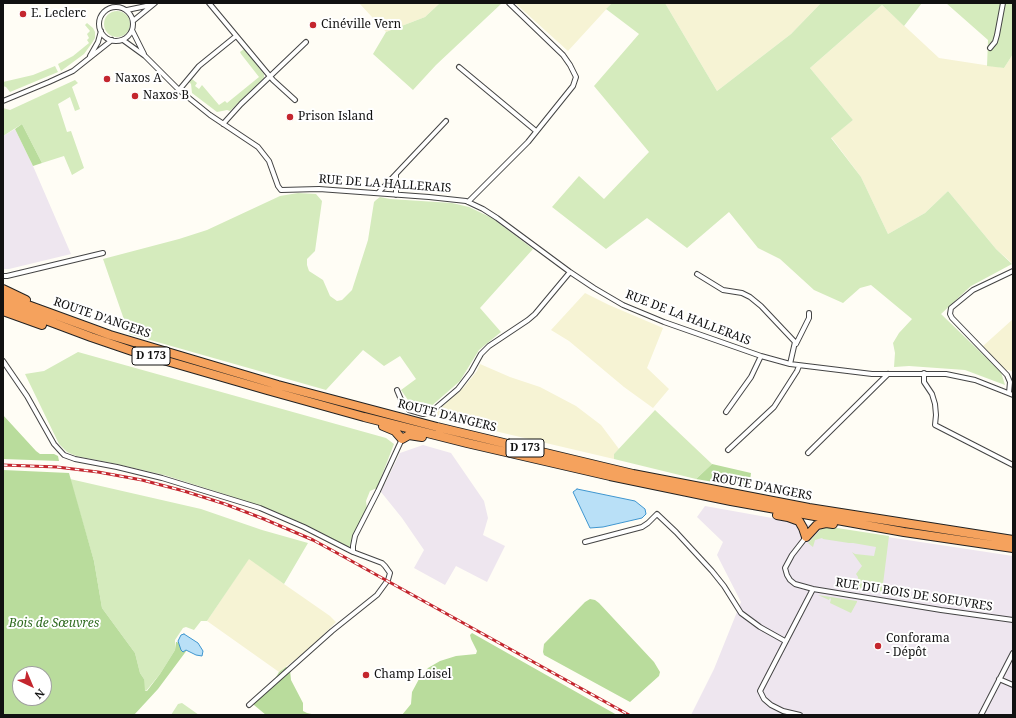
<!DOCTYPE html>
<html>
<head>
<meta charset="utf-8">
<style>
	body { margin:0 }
	#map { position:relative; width:1016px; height:718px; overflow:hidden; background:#fffdf5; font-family:"Noto Serif",serif }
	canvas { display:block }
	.frame { position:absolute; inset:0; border:4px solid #111; pointer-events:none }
	.north { position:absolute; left:12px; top:666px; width:40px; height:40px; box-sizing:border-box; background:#fff; border:1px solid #a0a0a0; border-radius:50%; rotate:136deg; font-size:11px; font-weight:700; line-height:16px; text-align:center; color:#111 }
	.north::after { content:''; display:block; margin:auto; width:14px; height:18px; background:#c4262e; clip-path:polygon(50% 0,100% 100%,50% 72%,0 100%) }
</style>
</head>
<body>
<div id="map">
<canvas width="1016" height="718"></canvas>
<div class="frame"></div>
<div class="north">N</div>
</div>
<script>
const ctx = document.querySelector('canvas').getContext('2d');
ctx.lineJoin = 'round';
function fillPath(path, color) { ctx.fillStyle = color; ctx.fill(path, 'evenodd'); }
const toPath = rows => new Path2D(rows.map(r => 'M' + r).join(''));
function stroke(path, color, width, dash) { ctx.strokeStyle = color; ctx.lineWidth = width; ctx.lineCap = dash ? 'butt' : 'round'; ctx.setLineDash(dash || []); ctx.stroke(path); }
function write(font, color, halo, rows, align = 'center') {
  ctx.font = font + ' "Noto Serif",serif'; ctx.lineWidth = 4; ctx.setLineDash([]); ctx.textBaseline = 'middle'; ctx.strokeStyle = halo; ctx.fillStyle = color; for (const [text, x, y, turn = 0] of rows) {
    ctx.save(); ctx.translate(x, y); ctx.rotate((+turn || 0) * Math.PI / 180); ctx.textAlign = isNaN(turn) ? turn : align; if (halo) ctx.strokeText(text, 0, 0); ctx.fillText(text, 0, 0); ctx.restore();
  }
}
fillPath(toPath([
	[15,129,33,166,71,254,9,269,3,269,3,136],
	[423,445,451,453,484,501,488,518,483,535,505,546,487,582,456,566,445,585,414,568,424,550,402,518,381,492,400,453],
	[705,506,828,528,1013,556,1013,715,691,715,714,669,741,602,717,555,723,542,697,517]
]), '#eee6ef');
fillPath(toPath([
	[359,3,440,3,425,17,386,32],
	[515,3,612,3,568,51],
	[665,3,821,3,791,34,717,91],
	[882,5,939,58,1004,68,1013,54,1013,264,996,249,948,191,925,213,888,234,861,177,831,137,853,120,810,68],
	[585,293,609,305,663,328,647,368,669,389,653,408,624,387,569,341,551,330],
	[1013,319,1013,372,1009,370,1005,371,983,346],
	[480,364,510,377,540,387,576,406,601,425,619,449,614,454,614,459,435,417,435,413,464,387,477,371],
	[249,558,284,584,330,616,336,622,309,649,279,672,207,621]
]), '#f6f3d4');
fillPath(toPath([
	[440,3,501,4,436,65,413,90,373,54,386,32,425,17],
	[612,3,665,3,717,91,791,34,821,3,922,3,904,26,882,5,810,68,853,120,831,138,861,177,888,234,925,213,948,191,996,249,1012,264,971,286,941,314,1001,372,1005,385,965,370,909,366,894,367,895,353,893,343,899,333,912,319,871,285,860,288,843,303,814,290,780,259,758,248,729,212,687,248,647,218,606,249,552,207,579,176,604,199,649,152,594,86,639,34,606,9],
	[946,3,1013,3,1013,54,1004,68,987,66,988,40],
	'104 24a13 13 0 1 1 26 0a13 13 0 1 1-26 0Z',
	[87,23,93,28,95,32,95,38,92,43,84,54,61,71,58,64,73,56,89,43,87,40,89,38,87,34,90,31,85,25],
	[244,49,264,74,264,78,230,111,227,110,217,112,192,93,191,84,189,82,192,79,197,83,195,86,199,89,202,85,219,105,225,101,227,103,259,77,241,54,240,52],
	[55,66,58,72,10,92,6,87,3,86,3,82,33,75],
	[75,80,78,83,72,87,80,109,75,111,70,97,58,104,67,132,71,131,84,168,72,175,64,156,42,163,22,124,3,136,3,108,10,110],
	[298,193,316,194,322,201,315,251,307,259,307,265,309,271,323,280,330,296,337,301,342,300,352,290,368,240,374,202,376,200,380,197,390,199,452,203,469,207,492,218,533,249,480,308,501,332,479,350,460,381,428,409,421,409,410,403,401,390,416,379,400,356,384,366,363,350,326,390,129,334,103,259,179,239,207,230,280,196],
	[78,352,386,438,394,444,377,488,370,491,366,501,367,509,349,548,306,526,260,506,218,492,164,475,117,464,76,456,67,452,59,444,25,374,44,371],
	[655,410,712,464,696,479,614,459,614,454],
	[70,479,201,509,262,530,308,543,284,584,249,559,207,621,201,621,194,630,186,627,183,628,175,640,175,650,160,674,146,691,144,690,144,679,140,673,135,653,102,608,94,561],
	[824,526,889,536,882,592,877,590,877,592,857,589,858,577,856,574,862,566,852,552,855,554,874,556,876,547,853,543,849,543,823,539,822,538,815,540,813,547,808,543],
	[818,595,857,601,857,602,851,613,830,603,831,599,830,598,829,600],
	[182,703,199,715,171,715,178,704]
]), '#d5ebbd');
fillPath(toPath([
	[22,124,42,163,33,166,15,129],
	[3,415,36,451,40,454,54,454,58,456,59,461,3,459],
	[712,464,751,473,749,488,696,479],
	[3,470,69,473,94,561,102,608,135,653,140,673,144,679,145,691,147,691,160,674,175,650,176,642,177,642,187,650,158,689,134,715,3,715],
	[20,674,44,674,44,698,20,698],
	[590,599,595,600,599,603,654,662,660,672,659,676,630,702,544,655,543,652,544,644,585,602],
	[472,633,617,715,402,715,411,704,412,692,419,679,428,668,440,661,456,656,476,654,477,651,471,639,470,635],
	[286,667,290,670,291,680,303,703,303,711,307,713,316,715,266,715,254,705,254,702,270,688,279,672]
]), '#b9dc9c');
const water = toPath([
	[577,489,635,501,645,509,646,514,642,518,603,527,590,528,573,492,577,489],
	[184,634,198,643,203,651,202,656,196,655,186,650,183,652,181,650,178,641,181,635,184,634]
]);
fillPath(water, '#b9e0f7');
stroke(water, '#3f96cf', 1);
const street = toPath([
	[209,3,273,80,295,100],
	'99 24a17 17 0 1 1 34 0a17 17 0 1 1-34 0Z',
	[127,10,151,5],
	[133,21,155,3],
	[132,30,144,54],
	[123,40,145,56,179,90,210,115,258,147,269,161,278,186,281,190,319,189,429,197,466,201,483,209,497,218,570,272,594,288,623,305,664,322,761,356,790,364,872,374,946,374,975,380,1013,395],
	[990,48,995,42,997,35,1003,3],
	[90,56,98,42,101,31],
	[459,67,536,131],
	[179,90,199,66,236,36],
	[3,101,49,82,73,71,112,40],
	[223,124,241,104,306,42],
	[396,175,396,195],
	[378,193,446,121],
	[468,202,528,142,573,86,576,77,570,65,563,55,509,3],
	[697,274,723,290,742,293,750,297,761,306,795,342,790,364],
	[3,276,7,276,103,253],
	[796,344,809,318,809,313],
	[3,361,27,396,54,444,64,455,75,459,117,467,162,478,260,508,304,527,353,552],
	[924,373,924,382,932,394,935,404,936,415,935,425,1013,465],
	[397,390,402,402,409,410,423,414,431,412,458,389,471,372,481,354,489,346,528,320,535,314,570,272],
	[1009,393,1010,382,1007,375,952,318,950,314,951,308,973,290,1013,271],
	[726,412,751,377,761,356],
	[728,450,774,407,797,371,799,366],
	[808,453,888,374],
	[806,537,792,555,785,568,787,575,790,580,795,584,813,589,941,610,1013,620],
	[585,542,642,527,648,523,657,514,676,532,712,571,724,586,741,613,760,627,785,641],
	[999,679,1013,685],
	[249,705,332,631,377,595,388,580,390,573,385,566,382,563,353,552,353,546,355,536,378,491,402,439],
	[800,715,783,711,771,705,764,699,760,691,813,589],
	[981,715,1013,653]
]);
const highway = toPath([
	[3,289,26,300],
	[3,296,110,335,278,385,437,427,633,474,809,508,1013,540],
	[3,304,91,337,132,351,267,390,364,417,467,443,610,476,731,501,904,532,1013,548],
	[3,311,42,325],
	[383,426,395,431,402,439,409,435,422,437],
	[777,515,788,517,799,521,803,528,806,537,817,525,826,523,833,524]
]);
stroke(street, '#444', 6);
stroke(highway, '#222', 10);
stroke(street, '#fff', 4);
stroke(highway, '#f5a25d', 8);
const rail = toPath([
	[3,465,57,467,98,472,142,480,184,491,225,504,264,519,313,540,337,553,629,715]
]);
stroke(rail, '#c4262e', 3);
stroke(rail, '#fff', 1.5, [4.5]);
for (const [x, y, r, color] of [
	[23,14,4,"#c4262e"],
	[313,25,4,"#c4262e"],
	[107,79,4,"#c4262e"],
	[135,96,4,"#c4262e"],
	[290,117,4,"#c4262e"],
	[878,646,4,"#c4262e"],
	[366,675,4,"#c4262e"]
]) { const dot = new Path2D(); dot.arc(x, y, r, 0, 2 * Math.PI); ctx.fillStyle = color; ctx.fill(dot); stroke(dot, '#fff', 1.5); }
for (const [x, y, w] of [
	[151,356,38],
	[525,448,38]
]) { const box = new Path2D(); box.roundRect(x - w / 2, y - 9, w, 18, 3); ctx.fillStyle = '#fff'; ctx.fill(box); stroke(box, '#111', 1); }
write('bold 11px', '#111', null, [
	["D 173",151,356],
	["D 173",525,448]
]);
write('12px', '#111', '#fff', [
	["E. Leclerc",31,14],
	["Cinéville Vern",321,25],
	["Naxos A",115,79],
	["Naxos B",143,96],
	["Prison Island",298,117],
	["Conforama",886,639],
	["- Dépôt",886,653],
	["Champ Loisel",374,675]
], 'left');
write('12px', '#111', '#fff', [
	["RUE DE LA HALLERAIS",385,184,4],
	["ROUTE D'ANGERS",102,318,19],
	["RUE DE LA HALLERAIS",688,318,21],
	["ROUTE D'ANGERS",447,416,14],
	["ROUTE D'ANGERS",762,487,11],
	["RUE DU BOIS DE SOEUVRES",914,595,9]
]);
write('italic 12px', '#2f6b1f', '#fff', [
	["Bois de Sœuvres",54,624]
]);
</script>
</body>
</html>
